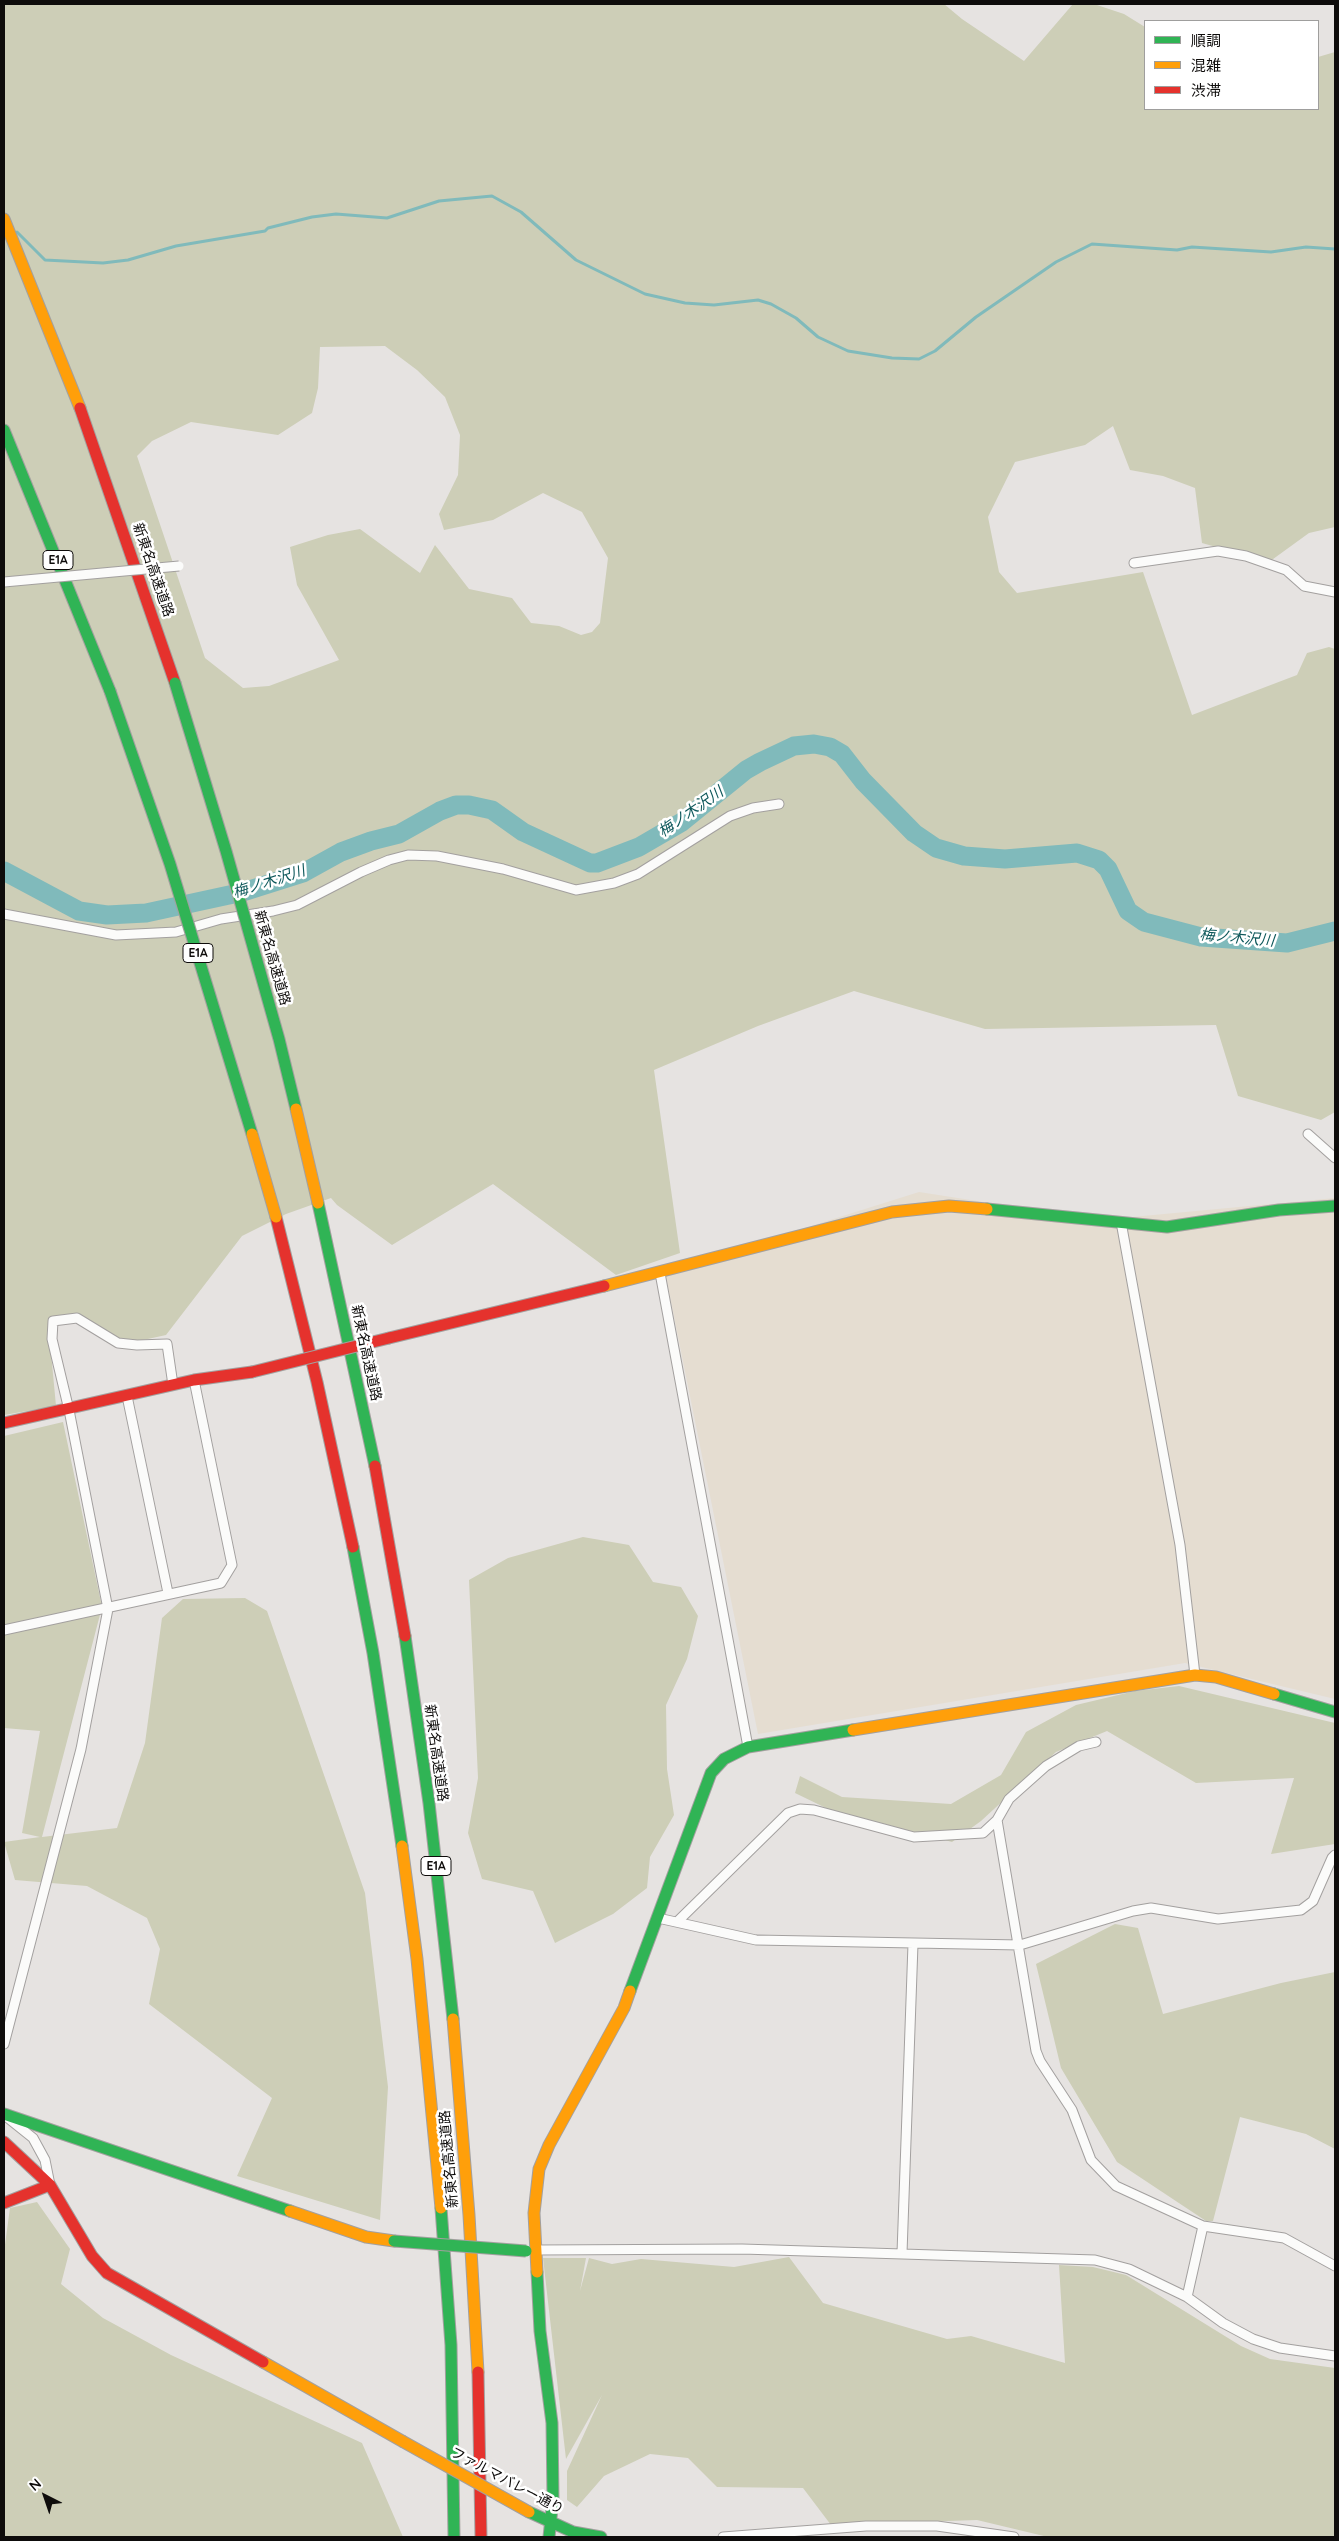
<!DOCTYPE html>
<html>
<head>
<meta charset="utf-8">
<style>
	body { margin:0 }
	#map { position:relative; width:1339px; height:2541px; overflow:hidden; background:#e6e3e1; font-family:Quicksand,"Noto Sans JP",sans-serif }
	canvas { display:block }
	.frame { position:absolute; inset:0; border:5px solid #0e0c0b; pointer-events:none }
	.legend { position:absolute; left:1144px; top:20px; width:175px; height:90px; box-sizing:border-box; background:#fff; border:1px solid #9f9e9d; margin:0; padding:6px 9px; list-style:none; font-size:15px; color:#0e0c0b }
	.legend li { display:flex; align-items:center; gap:10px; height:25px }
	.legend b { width:25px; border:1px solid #9f9e9d }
	.north { position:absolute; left:20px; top:2471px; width:50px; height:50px; -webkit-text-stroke:4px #fff; paint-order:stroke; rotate:319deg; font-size:14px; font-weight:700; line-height:20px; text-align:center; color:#0e0c0b }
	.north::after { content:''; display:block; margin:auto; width:18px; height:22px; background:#0e0c0b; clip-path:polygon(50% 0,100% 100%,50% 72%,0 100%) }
</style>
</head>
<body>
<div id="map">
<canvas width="1339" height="2541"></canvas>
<div class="frame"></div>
<ul class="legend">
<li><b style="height:6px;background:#30b455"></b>順調</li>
<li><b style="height:6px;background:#ff9f0a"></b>混雑</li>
<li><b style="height:6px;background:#e5322d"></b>渋滞</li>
</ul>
<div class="north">N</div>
</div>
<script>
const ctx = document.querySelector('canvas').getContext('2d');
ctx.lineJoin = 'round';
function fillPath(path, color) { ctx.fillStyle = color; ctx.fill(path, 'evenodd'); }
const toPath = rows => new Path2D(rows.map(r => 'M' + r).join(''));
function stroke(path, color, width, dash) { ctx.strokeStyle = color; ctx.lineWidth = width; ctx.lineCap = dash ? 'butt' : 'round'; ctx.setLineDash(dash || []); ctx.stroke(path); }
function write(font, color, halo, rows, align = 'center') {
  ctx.font = font + ' Quicksand,"Noto Sans JP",sans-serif'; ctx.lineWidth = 5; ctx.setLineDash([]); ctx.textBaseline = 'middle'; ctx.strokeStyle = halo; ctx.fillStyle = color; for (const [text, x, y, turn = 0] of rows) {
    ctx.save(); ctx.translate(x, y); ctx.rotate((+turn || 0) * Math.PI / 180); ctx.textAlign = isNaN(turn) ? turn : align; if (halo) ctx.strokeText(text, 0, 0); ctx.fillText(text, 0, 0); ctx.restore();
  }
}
fillPath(toPath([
	[919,1192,1100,1220,1335,1198,1335,1699,1185,1663,758,1734,665,1272]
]), '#e5ddd1');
fillPath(toPath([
	[4,4,944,4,962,19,1024,61,1073,4,1094,4,1124,14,1145,27,1145,109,1318,109,1318,57,1335,52,1335,527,1309,533,1269,562,1202,543,1195,488,1163,476,1130,470,1113,426,1085,445,1015,462,988,517,999,572,1017,593,1143,572,1192,715,1297,675,1307,653,1329,647,1335,649,1335,1112,1321,1120,1238,1096,1216,1025,985,1029,854,991,758,1026,654,1070,680,1253,616,1275,493,1184,392,1245,337,1205,331,1198,286,1214,242,1236,166,1335,116,1346,77,1318,48,1321,56,1406,4,1415],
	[385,346,417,370,445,397,460,435,458,475,439,514,444,530,493,520,543,493,582,512,608,558,600,623,592,632,581,635,559,626,531,623,512,598,469,589,435,545,420,573,360,529,328,535,290,547,297,585,339,660,269,686,243,688,205,658,137,456,152,441,191,422,278,435,312,413,318,388,320,347],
	[63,1422,102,1607,42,1837,117,1828,145,1743,162,1618,183,1599,245,1598,267,1611,365,1893,388,2087,380,2220,237,2176,272,2098,149,2004,160,1949,147,1918,87,1886,15,1880,4,1842,40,1837,22,1833,40,1731,4,1728,4,1436],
	[583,1537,629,1545,653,1582,681,1587,698,1616,687,1659,666,1705,667,1769,674,1815,650,1857,647,1888,613,1914,555,1943,533,1891,482,1879,468,1833,478,1778,469,1580,508,1558],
	[1179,1686,1335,1723,1335,1844,1271,1854,1294,1778,1196,1783,1107,1731,1056,1752,981,1821,952,1842,828,1809,795,1793,800,1776,842,1797,951,1804,1001,1775,1026,1732,1076,1705,1135,1691],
	[1115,1924,1138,1928,1163,2014,1281,1983,1335,1972,1335,2149,1306,2134,1240,2117,1213,2221,1206,2221,1117,2162,1061,2068,1036,1964],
	[37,2202,70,2249,61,2284,103,2318,171,2355,362,2443,403,2537,4,2537,4,2252,10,2208],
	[789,2257,823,2303,947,2339,971,2336,1065,2363,1059,2265,1093,2267,1126,2275,1241,2346,1270,2359,1335,2368,1335,2537,1048,2537,977,2520,831,2525,803,2488,717,2487,688,2458,650,2454,604,2476,577,2507,567,2500,567,2471,602,2395,566,2459,543,2258,586,2258,580,2291,589,2258,612,2264,641,2259,734,2267]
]), '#cdceb7');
stroke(toPath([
	[17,232,45,260,103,263,128,260,176,246,265,231,268,228,312,217,336,214,387,218,439,201,492,196,521,212,576,260,645,294,685,303,714,305,758,300,771,304,796,318,818,337,848,351,892,358,919,359,935,351,976,317,1056,262,1092,244,1177,250,1192,247,1271,252,1306,247,1335,249]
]), '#80babb', 3);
stroke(toPath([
	[4,871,79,911,107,915,146,913,243,892,303,873,341,852,371,841,399,834,440,811,456,805,469,805,492,810,523,832,590,863,597,863,639,847,682,822,746,770,760,762,794,746,814,744,830,747,842,754,863,781,914,833,936,848,964,856,1005,859,1077,853,1099,860,1108,869,1128,911,1144,922,1201,937,1287,943,1335,931]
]), '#80babb', 19);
const street = toPath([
	[1134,563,1218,551,1246,556,1286,570,1304,586,1335,592],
	[4,914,116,935,176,932,221,919,273,911,297,905,361,872,389,860,408,855,437,856,503,869,576,890,614,883,638,874,730,816,753,808,779,804],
	[1308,1134,1335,1158],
	[1121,1222,1180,1545,1195,1675],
	[660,1273,748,1747],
	[127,1396,168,1593],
	[4,1630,221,1583,232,1565,194,1380],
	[997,1820,1036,2051,1040,2061,1072,2110,1091,2160,1116,2186,1203,2226,1284,2238,1335,2266],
	[658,1918,756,1940,1020,1945,1133,1911,1151,1908,1218,1919,1301,1910,1313,1901,1332,1858,1335,1855],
	[678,1921,788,1813,800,1809,814,1810,914,1837,983,1833,997,1820,1009,1799,1046,1766,1079,1746,1096,1742],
	[4,2044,81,1749,108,1609,69,1410,52,1339,53,1321,77,1318,118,1343,137,1345,167,1344,173,1385],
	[8,2118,33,2138,45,2160,50,2185],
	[536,2250,742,2249,1095,2260,1129,2269,1187,2297,1223,2323,1253,2339,1280,2348,1335,2356],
	[902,2253,913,1944],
	[1187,2297,1203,2226],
	[723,2537,866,2526,937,2526,1014,2537]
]);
const fast = toPath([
	[4,430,110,691],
	[318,1203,375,1466],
	[987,1209,1167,1227,1279,1210,1335,1206],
	[353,1547,373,1653,402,1846],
	[405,1636,429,1803,453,2019],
	[1274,1694,1335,1712],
	[630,1991,711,1773,724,1759,748,1747,853,1730],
	[4,2114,290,2211],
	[441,2208,451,2345,454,2537],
	[537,2272,540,2331,552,2423,553,2499,549,2537],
	[529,2512,573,2532,601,2537]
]);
const slow = toPath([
	[4,219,80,408],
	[604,1286,892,1212,949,1206,987,1209],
	[853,1730,1195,1675,1216,1677,1274,1694],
	[402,1846,417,1959,441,2208],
	[453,2019,469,2215,478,2372],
	[290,2211,366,2237,394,2241],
	[537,2272,534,2213,539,2169,549,2145,624,2008,630,1991],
	[263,2362,402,2441]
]);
const jam = toPath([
	[80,408,175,683],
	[276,1217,317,1382,353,1547],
	[389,1338,604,1286],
	[4,1423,194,1380,252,1372],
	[375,1466,405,1636],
	[4,2142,50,2185,92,2256,107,2273,263,2362],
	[4,2203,50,2185],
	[478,2372,481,2537]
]);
stroke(street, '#a3a09f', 11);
stroke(fast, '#a3a09f', 13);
stroke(slow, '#a3a09f', 13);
stroke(jam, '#a3a09f', 13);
stroke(street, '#fbfbfa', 9);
stroke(fast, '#30b455', 11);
stroke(slow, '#ff9f0a', 11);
stroke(jam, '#e5322d', 11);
const streetBridge = toPath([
	[4,582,179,566]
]);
const fastBridge = toPath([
	[175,683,226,851,279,1039,296,1109],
	[110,691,170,864,252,1134],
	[394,2241,526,2251]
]);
const slowBridge = toPath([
	[296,1109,318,1203],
	[252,1134,276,1217],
	[402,2441,529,2512]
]);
const jamBridge = toPath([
	[252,1372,389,1338]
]);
stroke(streetBridge, '#a3a09f', 11, []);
stroke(fastBridge, '#a3a09f', 13, []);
stroke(slowBridge, '#a3a09f', 13, []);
stroke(jamBridge, '#a3a09f', 13, []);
stroke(streetBridge, '#fbfbfa', 9);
stroke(fastBridge, '#30b455', 11);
stroke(slowBridge, '#ff9f0a', 11);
stroke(jamBridge, '#e5322d', 11);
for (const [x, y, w] of [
	[58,560,30],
	[198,953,30],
	[436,1866,30]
]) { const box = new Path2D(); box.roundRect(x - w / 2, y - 9.5, w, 19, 4); ctx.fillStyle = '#fff'; ctx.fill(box); stroke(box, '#0e0c0b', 1); }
write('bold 12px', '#0e0c0b', null, [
	["E1A",58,560],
	["E1A",198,953],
	["E1A",436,1866]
]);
write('14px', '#0e0c0b', '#fff', [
	["新東名高速道路",153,570,71],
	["新東名高速道路",272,958,74],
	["新東名高速道路",366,1353,78],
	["新東名高速道路",436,1753,82],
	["新東名高速道路",449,2159,-95],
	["ファルマバレー通り",507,2481,28]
]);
write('italic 15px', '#0e585b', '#fff', [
	["梅ノ木沢川",691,812,-35],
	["梅ノ木沢川",269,882,-18],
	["梅ノ木沢川",1237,938,5]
]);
</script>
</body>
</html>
